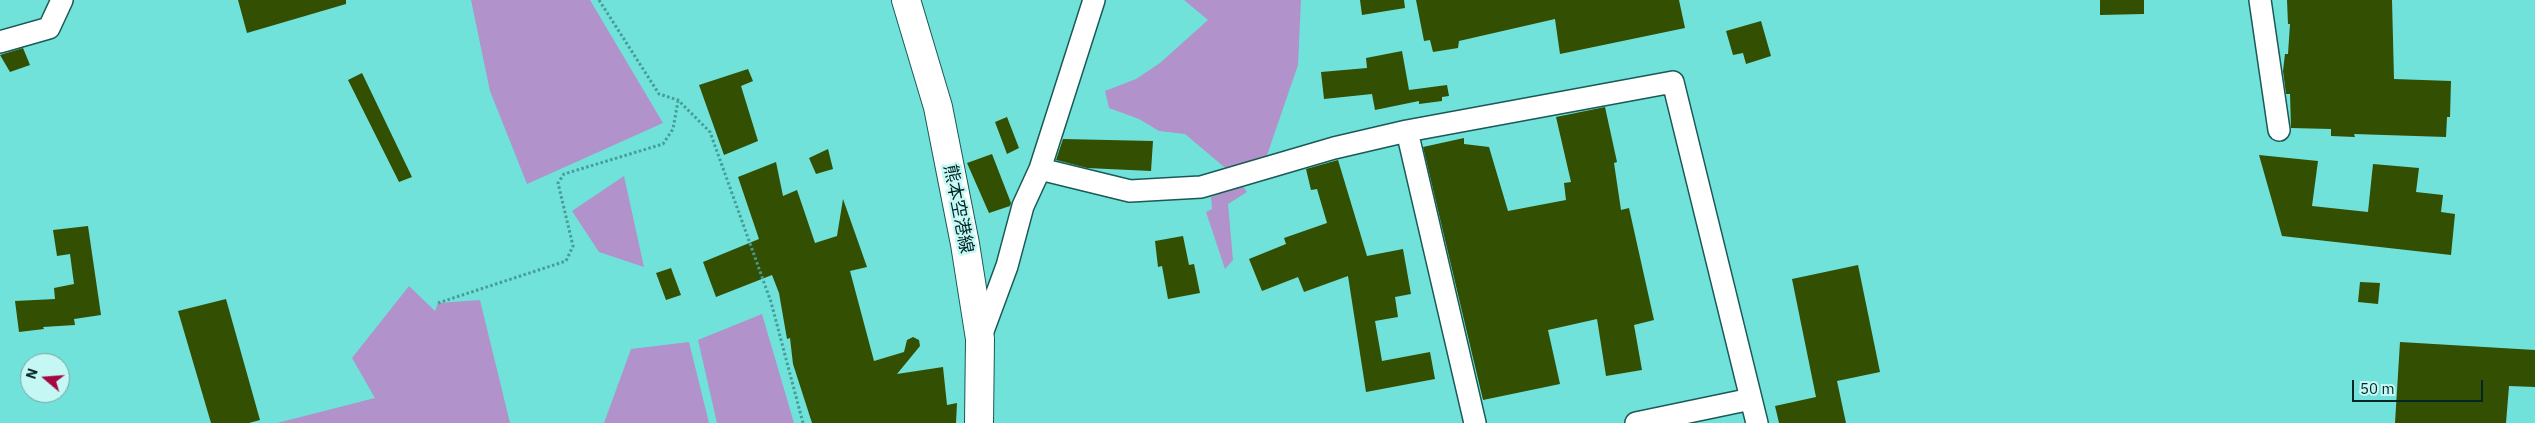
<!DOCTYPE html>
<html>
<head>
<meta charset="utf-8">
<style>
	body { margin:0 }
	#map { position:relative; width:2535px; height:423px; overflow:hidden; background:#70e2da; font-family:"IBM Plex Sans",sans-serif }
	canvas { display:block }
	.north { position:absolute; left:20px; top:353px; width:50px; height:50px; box-sizing:border-box; background:#c5f8f4; border:1px solid #76a4a1; border-radius:50%; rotate:288deg; font-size:14px; font-weight:700; line-height:20px; text-align:center; color:#002725 }
	.north::after { content:''; display:block; margin:auto; width:18px; height:22px; background:#a30841; clip-path:polygon(50% 0,100% 100%,50% 72%,0 100%) }
	.scale { position:absolute; left:2352px; top:380px; width:131px; height:22px; box-sizing:border-box; border:2px solid #002725; border-top:0; padding-left:6px; font-size:15px; line-height:18px; white-space:nowrap; color:#002725; -webkit-text-stroke:4px #c5f8f4; paint-order:stroke }
</style>
</head>
<body>
<div id="map">
<canvas width="2535" height="423"></canvas>
<div class="north">N</div>
<div class="scale">50 m</div>
</div>
<script>
const ctx = document.querySelector('canvas').getContext('2d');
ctx.lineJoin = 'round';
function fillPath(path, color) { ctx.fillStyle = color; ctx.fill(path, 'evenodd'); }
const toPath = rows => new Path2D(rows.map(r => 'M' + r).join(''));
function stroke(path, color, width, dash) { ctx.strokeStyle = color; ctx.lineWidth = width; ctx.lineCap = dash ? 'butt' : 'round'; ctx.setLineDash(dash || []); ctx.stroke(path); }
function write(font, color, halo, rows, align = 'center') {
  ctx.font = font + ' "IBM Plex Sans","Noto Sans JP",sans-serif'; ctx.lineWidth = 5; ctx.setLineDash([]); ctx.textBaseline = 'middle'; ctx.strokeStyle = halo; ctx.fillStyle = color; for (const [text, x, y, turn = 0] of rows) {
    ctx.save(); ctx.translate(x, y); ctx.rotate((+turn || 0) * Math.PI / 180); ctx.textAlign = isNaN(turn) ? turn : align; if (halo) ctx.strokeText(text, 0, 0); ctx.fillText(text, 0, 0); ctx.restore();
  }
}
fillPath(toPath([
	[471,0,590,0,663,123,527,184,490,91],
	[1184,0,1301,0,1298,65,1264,164,1236,177,1185,134,1159,131,1139,119,1109,108,1105,91,1136,79,1160,63,1208,20],
	[624,176,644,267,599,252,572,211],
	[1242,185,1247,192,1228,204,1233,260,1225,269,1206,212,1212,209,1211,197],
	[409,286,435,311,438,303,480,300,510,423,277,423,375,398,352,358],
	[762,314,794,423,717,423,698,340],
	[689,342,709,423,604,423,631,349]
]), '#b192ca');
fillPath(toPath([
	[238,0,346,0,346,4,247,33],
	[1360,0,1404,0,1405,8,1362,15],
	[1416,0,1679,0,1685,28,1560,54,1555,19,1459,41,1458,48,1433,52,1430,40,1424,41],
	[2100,0,2144,0,2144,14,2100,15],
	[2287,0,2392,0,2394,79,2451,81,2450,117,2447,117,2446,137,2354,134,2355,137,2331,136,2331,129,2291,128,2290,94,2286,94,2283,71,2285,54,2288,54,2290,24,2288,24],
	[1761,21,1771,56,1746,64,1743,53,1733,55,1726,31],
	[23,48,30,65,10,72,0,55],
	[1402,51,1409,90,1447,85,1449,96,1442,97,1442,101,1419,104,1419,101,1375,110,1372,94,1324,99,1321,72,1367,68,1366,58],
	[748,69,753,81,741,86,758,141,724,155,699,85],
	[362,73,412,177,399,182,348,80],
	[1605,107,1617,162,1614,163,1621,210,1629,208,1654,320,1634,325,1642,370,1606,376,1597,319,1548,330,1560,384,1483,400,1423,147,1464,138,1464,144,1489,147,1508,211,1566,200,1564,183,1571,182,1556,117],
	[1007,117,1019,148,1007,154,995,122],
	[1063,139,1153,141,1151,171,1087,168,1056,160],
	[828,149,833,169,816,174,809,158],
	[992,154,1011,203,1010,206,989,213,967,163],
	[2259,155,2318,161,2312,206,2368,212,2373,164,2419,168,2416,192,2443,195,2441,212,2455,214,2451,255,2282,236],
	[1338,160,1367,256,1403,249,1411,294,1395,297,1398,317,1375,321,1382,361,1430,352,1435,379,1366,392,1348,276,1304,292,1298,277,1262,291,1249,259,1286,244,1284,238,1327,223,1317,189,1311,190,1306,169],
	[776,162,783,196,797,190,815,243,837,236,843,199,867,267,850,271,874,361,904,352,907,340,913,337,919,340,920,346,897,374,943,367,947,405,957,403,956,423,812,423,793,364,790,338,787,339,779,293,772,275,716,297,703,262,759,239,738,177],
	[88,226,101,315,74,319,75,325,43,327,44,329,19,332,15,301,55,299,54,288,74,284,70,254,57,256,53,230],
	[1183,236,1189,265,1194,264,1200,293,1168,299,1162,266,1158,267,1155,241],
	[1858,265,1880,372,1837,381,1846,423,1779,423,1775,406,1816,397,1792,279],
	[671,268,681,295,666,300,656,273],
	[2360,282,2380,283,2378,304,2358,302],
	[226,299,260,420,249,423,211,423,178,311],
	[2400,342,2535,350,2535,387,2509,386,2506,423,2395,423]
]), '#324f02');
const minor = toPath([
	[2260,0,2279,130],
	[0,42,49,28,62,0],
	[1407,131,1475,423],
	[1040,169,1130,191,1201,187,1334,148,1407,131,1673,82,1757,423],
	[980,339,1007,266,1023,206,1040,169,1094,0],
	[1636,423,1751,399]
]);
const major = toPath([
	[906,0,938,107,965,244,980,339,979,423]
]);
stroke(minor, '#1a5956', 24);
stroke(major, '#1a5956', 30);
stroke(toPath([
	[599,0,659,94,678,100,710,132,771,302,803,423],
	[438,303,566,261,573,246,558,183,564,174,663,144,673,129,678,101]
]), '#469c96', 3, [2.5, 2.5]);
stroke(minor, '#fff', 21);
stroke(major, '#fff', 28);
write('18px', '#002725', '#c5f8f4', [
	["熊本空港線",958,209,79]
]);
</script>
</body>
</html>
